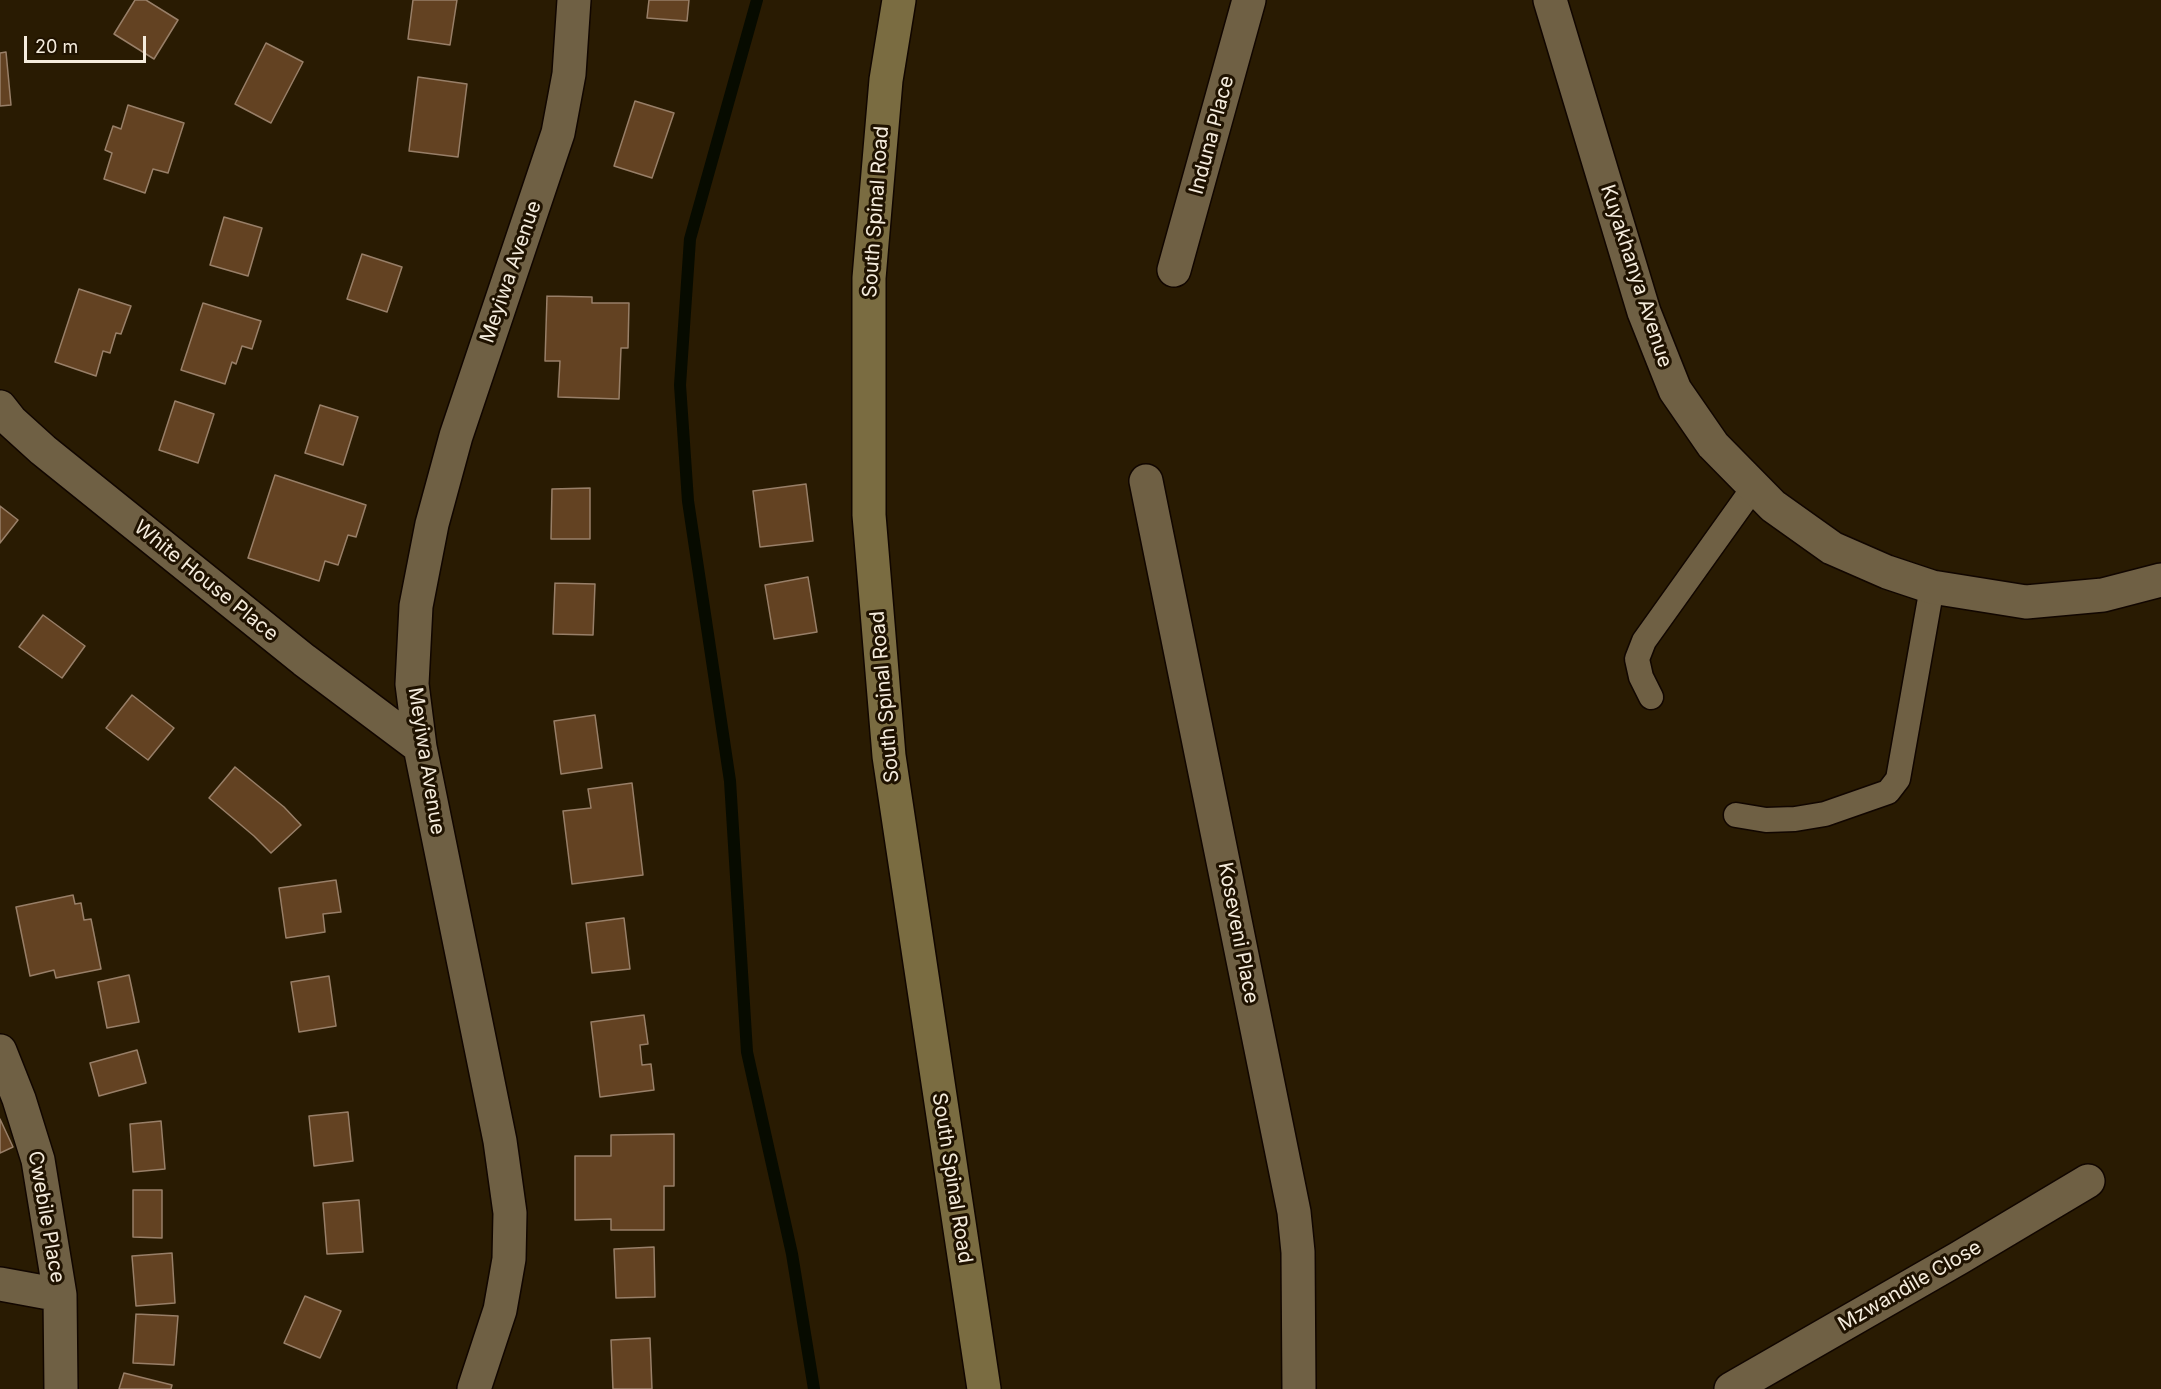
<!DOCTYPE html>
<style>
body{margin:0}
#map{position:relative;width:2161px;height:1389px;overflow:hidden;background:#291b02;font-family:Inter,sans-serif}
canvas{display:block}
.scale{position:absolute;left:24px;top:36px;width:122px;height:27px;box-sizing:border-box;border:3px solid #f5ecdd;border-top:0;padding-left:8px;font-size:18px;line-height:21px;white-space:nowrap;color:#f5ecdd;-webkit-text-stroke:4px #1f1200;paint-order:stroke}
</style>
<div id="map">
<canvas width="2161" height="1389"></canvas>
<div class="scale">20 m</div>
</div>
<script>
const ctx = document.querySelector('canvas').getContext('2d');
ctx.lineJoin = 'round';
function poly(rows) {
  const path = new Path2D();
  for (const r of rows) {
    path.moveTo(r[0], r[1]);
    for (let i = 2; i < r.length; i += 2) path.lineTo(r[i], r[i + 1]);
  }
  return path;
}
function stroke(path, color, width, dash) {
  ctx.strokeStyle = color;
  ctx.lineWidth = width;
  ctx.lineCap = dash ? 'butt' : 'round';
  ctx.setLineDash(dash || []);
  ctx.stroke(path);
}
function fillPath(path, color) {
  ctx.fillStyle = color;
  ctx.fill(path, 'evenodd');
}
function write(font, color, halo, rows, align = 'center') {
  ctx.font = font + ' Inter,sans-serif';
  ctx.lineWidth = 6;
  ctx.setLineDash([]);
  ctx.textBaseline = 'middle';
  ctx.strokeStyle = halo;
  ctx.fillStyle = color;
  for (const [text, x, y, turn = 0] of rows) {
    ctx.save();
    ctx.translate(x, y);
    ctx.rotate((+turn || 0) * Math.PI / 180);
    ctx.textAlign = isNaN(turn) ? turn : align;
    if (halo) ctx.strokeText(text, 0, 0);
    ctx.fillText(text, 0, 0);
    ctx.restore();
  }
}
stroke(poly([
 [757,0,690,239,680,385,688,501,730,781,747,1052,792,1254,814,1389]
]), '#070b00', 12);
const building = poly([
 [135,0,146,0,178,20,154,59,114,34,135,0],
 [413,0,457,0,450,45,408,39,413,0],
 [649,0,689,0,687,21,647,18,649,0],
 [266,43,303,62,271,123,235,104,266,43],
 [6,52,11,105,0,106,0,53,6,52],
 [418,77,467,84,458,157,409,151,418,77],
 [635,101,674,113,652,178,614,166,635,101],
 [128,105,184,123,168,173,153,169,145,193,104,179,112,153,105,150,113,126,121,129,128,105],
 [224,217,262,228,248,276,210,265,224,217],
 [362,254,402,267,387,312,347,299,362,254],
 [79,289,131,306,121,334,116,333,110,353,103,351,96,376,55,362,79,289],
 [547,296,592,297,592,303,629,303,628,348,621,348,619,399,558,397,560,361,545,361,547,296],
 [203,303,261,321,252,349,242,346,236,364,232,362,225,384,181,370,203,303],
 [175,401,214,414,198,463,159,450,175,401],
 [320,405,358,417,343,465,305,453,320,405],
 [275,475,366,505,356,537,348,535,338,565,325,561,319,581,248,558,275,475],
 [806,484,813,541,760,547,753,491,806,484],
 [590,488,590,539,551,539,552,489,590,488],
 [0,506,18,520,0,543,0,506],
 [808,577,817,632,774,639,765,585,808,577],
 [555,583,595,584,593,635,553,634,555,583],
 [43,615,85,646,62,678,19,647,43,615],
 [132,695,174,728,148,760,106,728,132,695],
 [595,715,602,768,561,774,554,721,595,715],
 [235,767,284,807,301,825,271,853,254,836,209,798,235,767],
 [632,783,643,875,572,884,563,811,591,808,588,789,632,783],
 [336,880,341,912,323,914,325,932,286,938,279,888,336,880],
 [73,895,75,904,81,903,84,920,91,919,101,969,56,978,54,970,30,976,16,907,73,895],
 [624,918,630,969,592,973,586,923,624,918],
 [129,975,139,1022,107,1028,98,982,129,975],
 [329,976,336,1026,299,1032,291,982,329,976],
 [644,1015,648,1044,640,1045,642,1065,651,1064,654,1090,600,1097,591,1022,644,1015],
 [137,1050,146,1083,99,1096,90,1063,137,1050],
 [348,1112,353,1161,314,1166,309,1116,348,1112],
 [0,1119,13,1147,0,1153,0,1119],
 [161,1121,165,1169,133,1172,130,1124,161,1121],
 [674,1134,674,1186,664,1186,664,1230,611,1230,611,1219,575,1220,575,1156,611,1156,611,1135,674,1134],
 [133,1190,162,1190,162,1238,133,1237,133,1190],
 [359,1200,363,1252,327,1254,323,1203,359,1200],
 [654,1247,655,1297,616,1298,614,1249,654,1247],
 [172,1253,175,1303,136,1306,132,1256,172,1253],
 [305,1296,341,1311,320,1358,284,1343,305,1296],
 [136,1314,178,1316,174,1365,133,1363,136,1314],
 [650,1338,652,1389,613,1389,611,1340,650,1338],
 [124,1373,172,1385,171,1389,119,1389,124,1373]
]);
fillPath(building, '#634222');
stroke(building, '#987f68', 1.5);
const lane = poly([
 [1651,697,1641,677,1637,659,1644,641,1754,487],
 [1736,815,1766,820,1795,819,1825,814,1888,792,1898,779,1932,587]
]);
const street = poly([
 [1550,0,1644,312,1675,390,1713,445,1773,506,1832,548,1887,572,1932,587,2026,602,2103,595,2161,580],
 [1174,270,1249,0],
 [0,407,11,421,43,450,304,660,420,747],
 [1146,481,1294,1212,1298,1252,1299,1389],
 [0,1051,19,1099,38,1160,60,1295,61,1389],
 [0,1284,60,1295],
 [474,1389,500,1310,509,1259,510,1213,500,1141,420,747,412,684,416,606,432,524,456,436,558,133,569,74,574,0],
 [1731,1389,1959,1258,2088,1181]
]);
const secondary = poly([
 [899,0,886,80,869,278,869,515,889,756,984,1389]
]);
stroke(lane, '#110600', 27);
stroke(street, '#110600', 36);
stroke(secondary, '#110600', 36);
stroke(lane, '#6f6044', 24);
stroke(street, '#6f6044', 33);
stroke(secondary, '#7a6c41', 33);
write('20px', '#f5ecdd', '#1f1200', [
 ["Induna Place",1212,135,-75],
 ["South Spinal Road",876,212,-86],
 ["Meyiwa Avenue",511,272,-71],
 ["Kuyakhanya Avenue",1636,276,72],
 ["White House Place",206,581,39],
 ["South Spinal Road",885,697,-95],
 ["Meyiwa Avenue",426,761,81],
 ["Koseveni Place",1238,933,79],
 ["South Spinal Road",952,1178,81],
 ["Cwebile Place",46,1217,80],
 ["Mzwandile Close",1910,1286,-30]
]);
</script>
